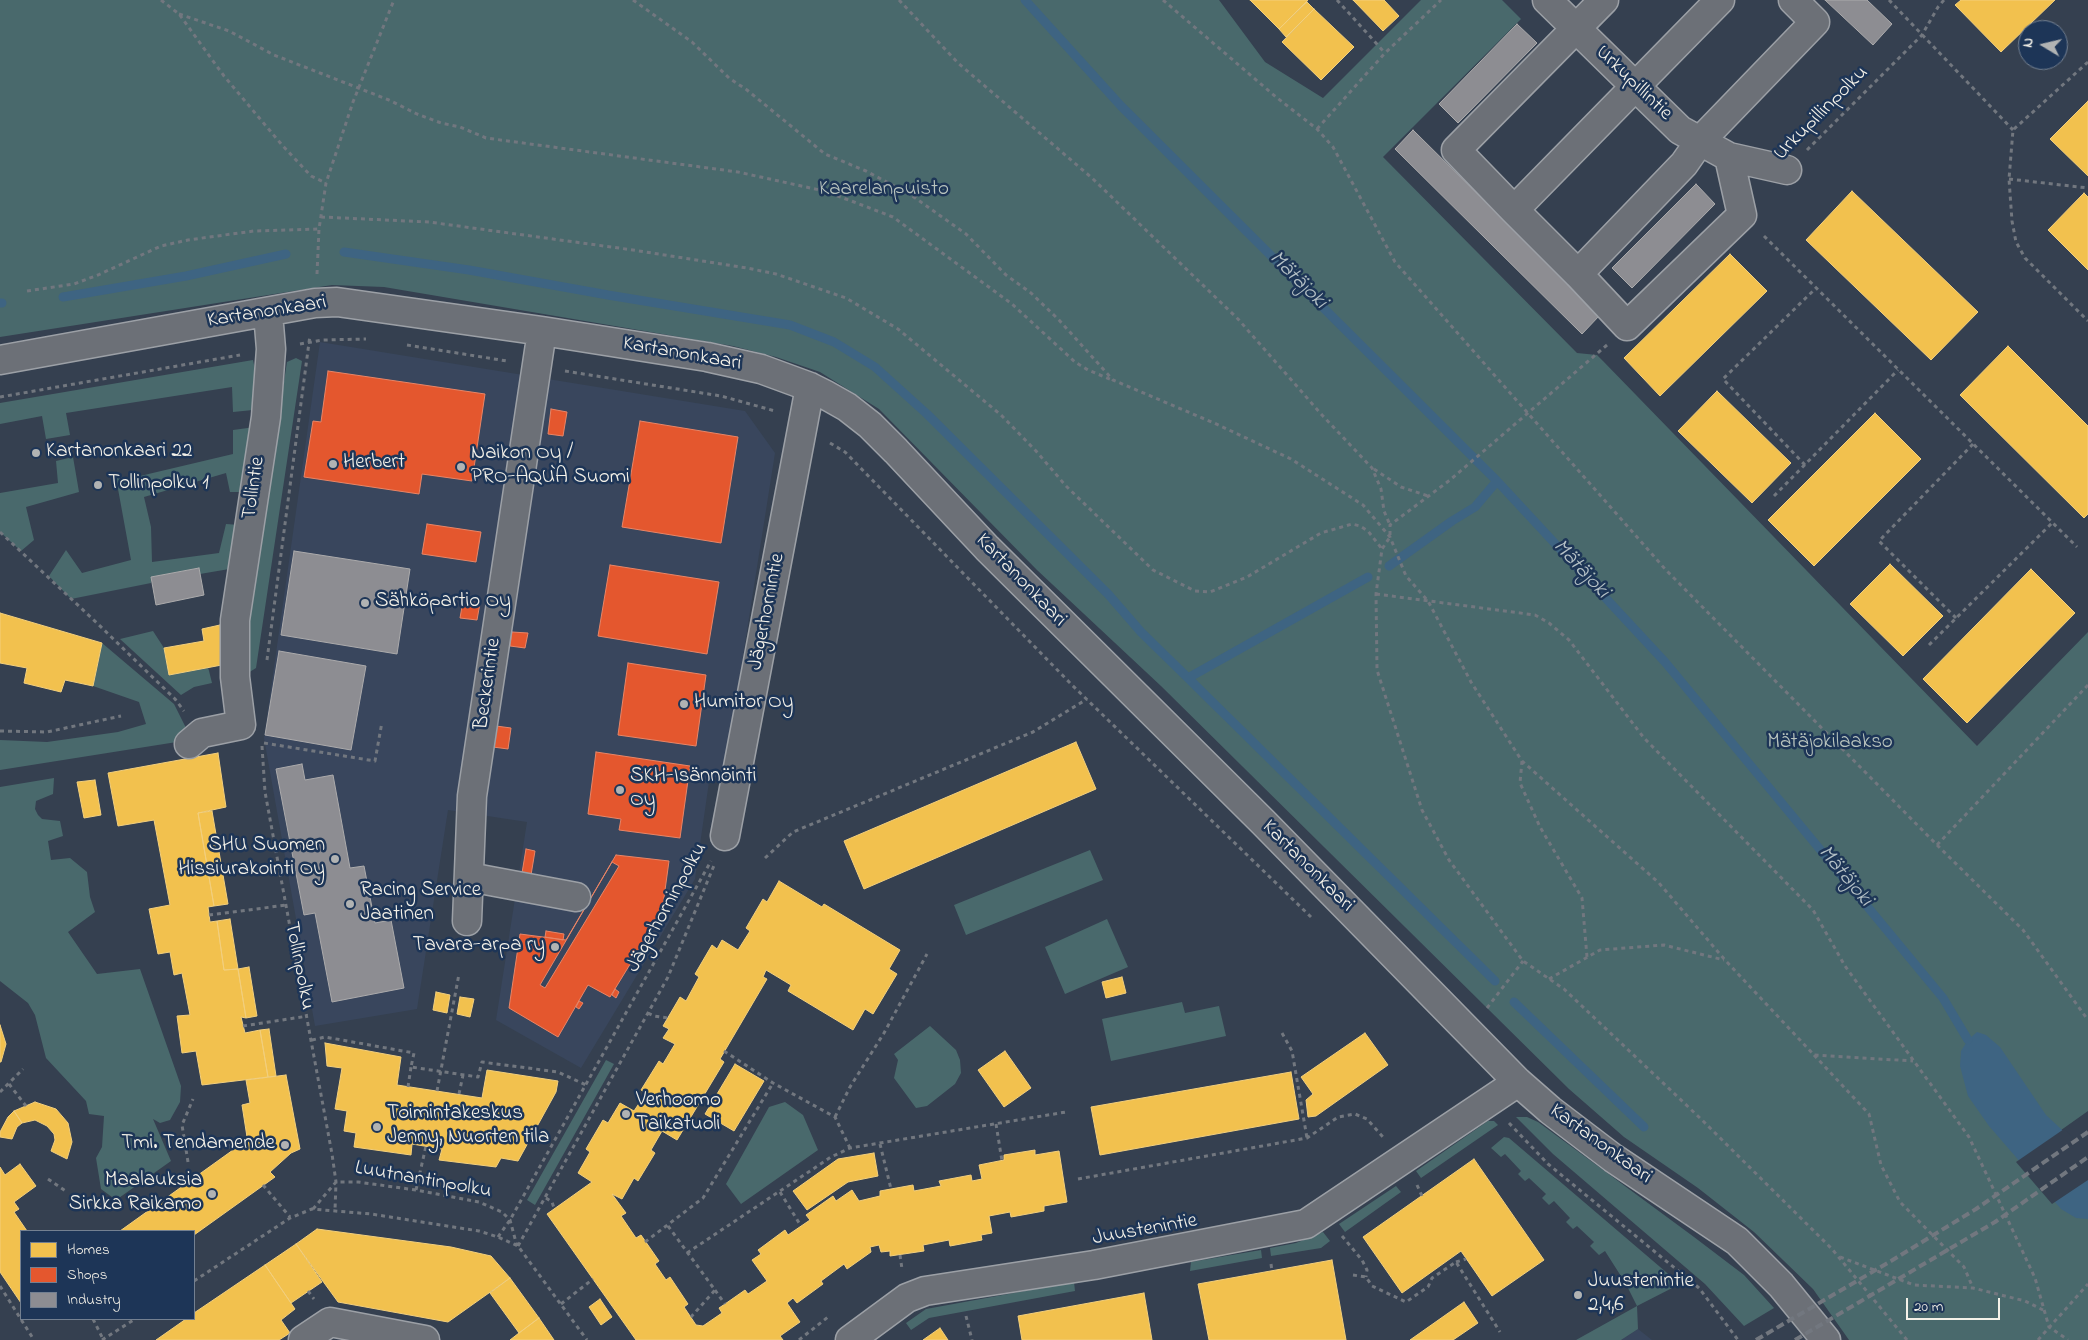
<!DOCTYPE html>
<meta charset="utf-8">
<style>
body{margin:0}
#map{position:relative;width:2088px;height:1340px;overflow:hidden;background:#354050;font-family:"Indie Flower",sans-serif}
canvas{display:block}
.legend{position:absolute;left:20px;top:1230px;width:175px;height:90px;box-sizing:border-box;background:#1d3557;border:1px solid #738091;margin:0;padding:6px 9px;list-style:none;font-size:15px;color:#f4f1e8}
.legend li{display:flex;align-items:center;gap:10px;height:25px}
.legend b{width:25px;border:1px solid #738091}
.north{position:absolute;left:2018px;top:20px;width:50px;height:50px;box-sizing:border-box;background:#1d3557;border:1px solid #738091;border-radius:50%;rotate:279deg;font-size:14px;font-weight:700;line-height:20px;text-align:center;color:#f4f1e8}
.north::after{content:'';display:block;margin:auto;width:18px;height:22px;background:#b1b3b3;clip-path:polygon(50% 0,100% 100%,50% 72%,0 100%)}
.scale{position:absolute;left:1906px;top:1298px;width:94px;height:22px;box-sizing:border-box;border:2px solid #f4f1e8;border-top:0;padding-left:6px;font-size:15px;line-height:18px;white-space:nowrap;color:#f4f1e8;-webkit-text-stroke:4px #1d3557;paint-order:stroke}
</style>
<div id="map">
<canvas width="2088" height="1340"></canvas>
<ul class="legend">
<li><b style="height:14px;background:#f2c14e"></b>Homes</li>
<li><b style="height:14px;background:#e4572e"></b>Shops</li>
<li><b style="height:14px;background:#8d8d92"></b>Industry</li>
</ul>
<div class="north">N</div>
<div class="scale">20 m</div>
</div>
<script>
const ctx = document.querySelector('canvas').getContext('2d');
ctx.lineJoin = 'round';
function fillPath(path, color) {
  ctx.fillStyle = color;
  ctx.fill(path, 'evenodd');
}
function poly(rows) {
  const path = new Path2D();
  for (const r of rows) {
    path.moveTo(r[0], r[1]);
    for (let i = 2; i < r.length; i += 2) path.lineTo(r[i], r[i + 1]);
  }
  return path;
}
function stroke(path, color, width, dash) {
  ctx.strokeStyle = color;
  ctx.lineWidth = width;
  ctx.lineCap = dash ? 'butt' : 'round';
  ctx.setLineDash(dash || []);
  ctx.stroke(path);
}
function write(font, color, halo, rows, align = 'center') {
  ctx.font = font + ' "Indie Flower",sans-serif';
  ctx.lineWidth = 5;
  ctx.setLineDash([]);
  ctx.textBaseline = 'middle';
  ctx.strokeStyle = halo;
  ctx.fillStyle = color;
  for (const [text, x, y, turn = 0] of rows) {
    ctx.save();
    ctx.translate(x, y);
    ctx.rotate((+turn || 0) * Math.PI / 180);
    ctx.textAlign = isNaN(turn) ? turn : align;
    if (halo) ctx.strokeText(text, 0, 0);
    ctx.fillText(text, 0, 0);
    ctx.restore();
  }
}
fillPath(poly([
 [320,342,745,411,775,453,725,770,709,782,695,879,581,1068,496,1020,527,822,448,810,417,1009,315,1026,264,738],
 [1638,1329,1652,1340,1621,1340]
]), '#39465d');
fillPath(poly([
 [0,0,1219,0,1265,62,1323,98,1421,0,1502,0,1521,19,1383,157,1577,353,1597,355,1603,361,1977,746,2088,632,2088,1111,2047,1140,2088,1179,2088,1340,1849,1340,1813,1289,1754,1232,1698,1188,1624,1137,1569,1089,1161,686,1037,570,879,409,820,372,776,357,733,346,384,287,332,285,0,337],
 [296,358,302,361,256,668,248,673,241,661,287,362],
 [253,360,256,374,253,410,233,412,232,387,66,413,70,435,46,439,42,416,0,424,0,403],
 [255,427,243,492,230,492,226,473,144,497,151,527,152,562,219,553,226,524,240,525,235,568,200,574,198,568,151,577,151,583,71,599,49,576,66,550,82,573,131,560,116,478,140,476,233,454,233,430],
 [73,457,79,492,26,507,34,540,21,551,0,532,0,493,58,483,56,461],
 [153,631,164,648,169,675,208,667,212,683,194,687,181,695,120,639],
 [102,643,174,704,188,732,183,741,0,770,0,740,47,742,118,732,146,724,139,702,93,686],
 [54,778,53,794,36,801,35,809,38,815,42,819,60,821,63,836,48,841,51,860,70,858,87,872,90,897,95,912,68,932,97,974,140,969,181,1086,180,1102,170,1120,160,1123,153,1119,171,1161,116,1200,101,1189,96,1158,102,1147,104,1116,89,1114,86,1101,46,1058,35,1015,28,1003,0,981,0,787],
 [1090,850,1103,880,966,935,954,905],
 [1107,919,1128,967,1065,994,1045,947],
 [1182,1002,1185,1013,1219,1006,1226,1036,1111,1061,1102,1019],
 [930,1026,956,1050,960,1060,961,1073,955,1084,927,1106,916,1108,894,1078,898,1060,894,1054],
 [606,1060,614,1064,535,1205,527,1200],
 [785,1102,803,1115,818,1150,741,1204,726,1184,769,1107],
 [1516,1117,1527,1117,1538,1122,1694,1237,1744,1275,1774,1308,1744,1326,1705,1284,1553,1154],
 [1488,1121,1494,1121,1498,1125,1421,1178,1416,1171],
 [1504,1137,1509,1138,1680,1284,1637,1306,1638,1329,1621,1340,1576,1340,1637,1306,1626,1284,1605,1251,1599,1255,1590,1246,1594,1242,1577,1226,1573,1229,1566,1222,1570,1218,1554,1201,1549,1205,1542,1198,1546,1194,1529,1178,1525,1181,1518,1174,1521,1171,1505,1154,1501,1157,1491,1148],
 [1396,1186,1401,1192,1345,1232,1339,1224],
 [1323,1232,1330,1241,1321,1248,1271,1256,1270,1248,1296,1243],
 [1261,1250,1262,1258,1190,1271,1191,1262],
 [1074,1282,1075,1291,929,1318,911,1330,906,1323,926,1309]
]), '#49696c');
fillPath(poly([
 [1977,1032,1986,1035,2000,1047,2046,1115,2088,1154,2088,1219,2076,1218,2061,1209,1989,1126,1968,1096,1960,1066,1961,1051,1968,1040]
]), '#3e6482');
fillPath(poly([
 [2064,1129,2088,1151,2088,1180,2052,1204,2016,1162]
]), '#354050');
const homes = poly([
 [1250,0,1308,0,1279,29,1250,0],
 [1353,0,1384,0,1399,16,1383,31,1353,0],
 [1961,0,2055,0,2001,52,1955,5,1961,0],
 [1307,2,1314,9,1286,37,1279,29,1307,2],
 [1314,9,1354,47,1321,80,1282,42,1314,9],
 [2088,101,2088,176,2050,139,2088,101],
 [1852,191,1978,312,1931,360,1806,240,1852,191],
 [2084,193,2088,197,2088,270,2048,230,2084,193],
 [1730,254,1767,291,1660,396,1624,358,1730,254],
 [2008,346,2088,426,2088,514,2084,518,1960,395,2008,346],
 [1717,391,1791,463,1752,503,1678,431,1717,391],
 [1875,413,1921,459,1814,566,1768,520,1875,413],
 [1890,564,1943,616,1903,656,1850,604,1890,564],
 [2031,569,2075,613,1967,723,1923,679,2031,569],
 [0,613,102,643,93,686,65,680,61,692,24,683,27,668,0,663,0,613],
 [220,625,227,664,169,675,164,648,204,641,202,629,220,625],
 [1076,742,1096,789,864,889,844,841,1076,742],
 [218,753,226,807,198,813,214,906,208,907,210,922,217,921,224,970,238,969,246,1018,241,1017,245,1033,260,1030,268,1077,202,1085,196,1051,182,1053,177,1016,190,1015,182,973,174,975,170,952,158,954,149,909,170,905,154,820,118,826,108,773,218,753],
 [95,780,101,815,84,818,77,782,95,780],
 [212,811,228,904,214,906,198,813,212,811],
 [779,881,822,907,824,904,900,950,889,969,897,974,873,1014,865,1009,853,1030,788,991,791,985,766,970,763,977,767,979,720,1059,724,1062,677,1140,662,1131,651,1150,655,1153,638,1181,634,1178,622,1199,612,1194,626,1213,621,1216,636,1238,641,1235,659,1261,655,1264,666,1280,670,1277,688,1304,684,1307,696,1325,703,1326,722,1313,719,1308,725,1304,745,1290,748,1294,767,1281,752,1260,761,1254,758,1250,785,1230,788,1235,810,1220,806,1215,833,1196,836,1201,852,1190,859,1201,880,1196,880,1191,913,1185,914,1191,941,1186,939,1181,971,1175,972,1181,982,1179,979,1165,1004,1160,1004,1155,1035,1150,1035,1155,1059,1151,1067,1202,1044,1206,1044,1211,1011,1217,1010,1212,989,1216,992,1233,981,1235,982,1240,950,1246,949,1240,923,1245,924,1251,890,1256,890,1251,881,1252,879,1245,870,1247,871,1252,847,1269,844,1264,821,1281,823,1284,797,1303,793,1298,787,1303,800,1322,780,1336,783,1340,636,1340,547,1214,592,1182,578,1173,590,1152,586,1149,603,1120,608,1123,620,1103,634,1111,646,1093,641,1090,659,1061,663,1064,675,1044,663,1038,669,1029,663,1026,680,997,686,1001,699,977,695,974,712,945,717,949,722,940,738,950,750,931,746,928,763,899,767,902,779,881],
 [230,919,238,969,224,970,217,921,230,919],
 [249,967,257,1016,246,1018,238,969,249,967],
 [1122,977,1126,993,1106,998,1102,982,1122,977],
 [436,992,450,995,447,1013,433,1010,436,992],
 [460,997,474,999,470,1017,457,1014,460,997],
 [0,1025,6,1044,1,1062,0,1062,0,1025],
 [269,1029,276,1076,268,1077,260,1030,269,1029],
 [1365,1033,1388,1065,1316,1116,1308,1117,1306,1100,1313,1094,1301,1077,1365,1033],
 [325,1043,401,1057,397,1085,482,1098,487,1070,558,1081,556,1092,518,1161,501,1158,496,1167,439,1160,442,1149,412,1144,411,1155,354,1147,356,1133,344,1131,347,1111,335,1109,342,1068,327,1066,325,1043],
 [1005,1051,1031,1088,1004,1107,978,1070,1005,1051],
 [735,1064,764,1081,734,1131,705,1114,735,1064],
 [1291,1072,1299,1119,1100,1155,1091,1107,1291,1072],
 [286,1075,300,1149,291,1153,270,1172,275,1177,194,1235,194,1231,120,1231,233,1150,247,1137,242,1105,250,1103,246,1080,286,1075],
 [35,1102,56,1109,68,1123,72,1142,67,1159,51,1151,55,1140,54,1134,47,1126,35,1120,22,1123,14,1111,35,1102],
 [14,1111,22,1123,17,1127,12,1139,0,1137,0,1132,8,1117,14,1111],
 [874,1153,878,1176,848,1182,807,1210,793,1191,838,1159,874,1153],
 [1474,1159,1544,1260,1492,1296,1461,1251,1402,1293,1363,1237,1474,1159],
 [20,1164,36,1186,14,1202,19,1209,14,1212,27,1231,21,1231,21,1303,0,1272,0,1167,5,1175,20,1164],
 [317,1229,451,1247,491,1256,510,1278,448,1322,338,1302,296,1244,317,1229],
 [296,1244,322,1282,291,1303,265,1265,296,1244],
 [1332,1260,1346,1340,1209,1340,1198,1284,1332,1260],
 [265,1265,295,1309,281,1320,290,1333,279,1340,156,1340,186,1319,194,1319,194,1313,265,1265],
 [510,1278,539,1318,519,1333,490,1293,510,1278],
 [1144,1293,1152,1340,1022,1340,1018,1316,1144,1293],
 [600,1299,612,1317,601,1325,589,1307,600,1299],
 [1464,1302,1478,1323,1453,1340,1410,1340,1464,1302],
 [539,1318,554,1340,510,1340,519,1333,539,1318],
 [940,1328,948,1340,923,1340,940,1328]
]);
fillPath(homes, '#f2c14e');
stroke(homes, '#f3cf7c', 1);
const shops = poly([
 [328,371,485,394,472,481,422,474,419,494,304,477,313,421,321,422,328,371],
 [551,409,567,412,563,436,548,434,551,409],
 [640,421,738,437,721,543,622,527,640,421],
 [427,524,481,532,476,562,422,554,427,524],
 [610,565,719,582,707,654,598,636,610,565],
 [463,601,480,603,477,620,460,618,463,601],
 [512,632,528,633,525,648,510,646,512,632],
 [628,663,706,675,696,746,618,735,628,663],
 [496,726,511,728,508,749,493,747,496,726],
 [596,752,690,766,680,838,619,830,621,819,588,814,596,752],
 [526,849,535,851,531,875,522,873,526,849],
 [616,855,669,861,662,912,610,997,588,985,558,1037,509,1008,520,934,566,940,616,855],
 [612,862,619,866,545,988,540,985,612,862],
 [546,931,564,934,563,940,545,937,546,931],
 [641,948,645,950,642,956,637,953,641,948],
 [615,989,619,992,616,998,612,995,615,989],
 [579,1001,583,1003,579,1009,576,1007,579,1001]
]);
fillPath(shops, '#e4572e');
stroke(shops, '#e98566', 1);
const industry = poly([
 [1825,0,1867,0,1892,24,1873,45,1825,0],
 [1517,24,1537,43,1458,123,1439,104,1517,24],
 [1413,130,1600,315,1582,334,1395,149,1413,130],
 [1696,184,1715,204,1632,288,1612,268,1696,184],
 [294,551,410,569,397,654,281,635,294,551],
 [199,568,204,595,156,605,151,577,199,568],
 [279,651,366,666,351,750,265,735,279,651],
 [302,764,305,780,333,775,350,868,364,866,375,923,391,920,404,988,332,1002,315,913,304,915,276,769,302,764]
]);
fillPath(industry, '#8d8d92');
stroke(industry, '#acabac', 1);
stroke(poly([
 [1025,0,1121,106,1497,481,1665,662,1943,998,1968,1040],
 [344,252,469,270,608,295,790,325,834,342,875,367,927,414,1108,594,1141,632,1188,678,1368,577],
 [63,297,186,276,286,254],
 [0,303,2,303],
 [1389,566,1452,521,1475,507,1497,481],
 [1188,678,1495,981],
 [1514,1002,1644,1127]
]), '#3e6482', 9);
const minor = poly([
 [1547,0,1680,130,1729,157,1787,170],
 [1729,157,1742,215,1627,326,1578,274,1684,164,1700,141,1815,22,1793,0],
 [1514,210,1720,0],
 [1578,274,1514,210,1456,150,1604,0],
 [0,360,315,303,337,302,542,331,707,357,761,369,810,387,824,394,847,407,870,425,896,451,987,548,1264,823,1518,1082,1550,1110,1613,1158,1737,1241,1781,1285,1826,1340],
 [189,744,202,733,241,725,235,677,235,620,266,417,271,349,268,313],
 [725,836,810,387],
 [469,877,576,897],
 [467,921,472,796,542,331],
 [303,1340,330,1322,425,1340],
 [850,1340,907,1298,925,1291,1094,1265,1306,1224,1518,1082]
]);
stroke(minor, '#9ca0a6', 31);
stroke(poly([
 [161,0,179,14,224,76,282,145,311,176,326,183],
 [633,0,692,42,729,78,747,90,825,154,866,171,911,195,966,234,1006,275,1031,293,1059,320,1113,380,1214,423,1291,459,1363,505,1390,537,1406,576,1428,601,1471,682,1522,761,1659,883,1725,960,1814,1055,1913,1061],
 [899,0,958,63,1092,178,1238,319,1322,415,1372,468,1381,489,1384,511,1390,525],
 [1163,0,1276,97,1317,129,1333,147,1395,262,1665,569,1937,845,2023,930,2088,1020],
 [1337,0,1385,53],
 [1889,0,2013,130],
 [179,14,229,31,274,55,389,100,417,114,441,123,460,127,486,138,738,172,824,191,854,202,893,217,1012,304,1075,362,1088,370,1112,380],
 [2088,62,2013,130,2009,179,2012,221,2016,242,2025,258,2088,321],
 [1317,129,1385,53,1441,0],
 [1807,150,1922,35,1938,7,1944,0],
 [2009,179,2088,188],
 [321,217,429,222,633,250,747,268,776,274,846,298,898,329,1001,415,1036,451,1066,486,1153,570,1195,591,1210,592,1247,577,1321,533,1352,524,1360,526,1368,531,1382,549],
 [1764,236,2077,547],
 [317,274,319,229,326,183,353,102,394,0],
 [27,291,74,284,98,275,161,246,188,240,254,231,319,229],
 [300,344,323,340,366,339],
 [407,345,507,361],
 [1607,345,1450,480,1390,525,1390,537,1382,549,1376,594,1377,670,1422,810,1449,860,1523,961,1564,989,1701,1119,1832,1249,1907,1340],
 [565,371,721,396,775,411],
 [0,397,240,355],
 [830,443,845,452,1072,685,1311,917],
 [1805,465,1723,379,1816,288],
 [1374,469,1401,487,1428,496],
 [1774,496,1898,370],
 [0,532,99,625,175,699,184,711],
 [1376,594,1535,615,1549,623,1569,640,1644,738,1813,910,1845,966,1969,1137,2035,1278,2049,1327,2068,1340],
 [1956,618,1879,541,1973,444],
 [1929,645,2052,523],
 [267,660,310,335],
 [0,731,47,732,121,716],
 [264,743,375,761,382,722],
 [262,746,265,792,332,1154,336,1182,335,1210],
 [1522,761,1520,783,1540,827,1582,898,1587,957],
 [1937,845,2088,685],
 [765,858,793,832,1033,732,1087,699],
 [209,915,287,905],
 [1549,979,1600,950,1664,945,1724,960],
 [1487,1008,1523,961],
 [648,1013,654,1016,668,1018],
 [243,1026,308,1016],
 [1282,1033,1292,1051,1307,1138],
 [312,1040,325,1037,414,1053,411,1067,478,1077,482,1062,558,1072,586,1085],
 [724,1051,773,1083,835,1117,850,1148],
 [1814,1055,1869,1114,1881,1165,1900,1202,1964,1267,1973,1288],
 [9,1084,26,1106],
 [408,1087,411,1067],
 [437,1091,459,974],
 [0,1092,23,1069],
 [459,1094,463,1075],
 [835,1117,850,1087,884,1033,927,954],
 [1509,1123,1548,1164,1699,1288,1738,1340],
 [996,1124,1002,1161],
 [223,1139,233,1150],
 [880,1144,891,1189],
 [188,1162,182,1125,193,1099],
 [48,1179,67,1192],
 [1078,1179,1307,1138,1338,1117,1355,1114,1367,1119,1383,1137],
 [263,1185,290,1217],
 [1417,1185,1422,1196],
 [416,1190,426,1146],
 [780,1192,801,1226],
 [546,1198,552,1202,554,1208],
 [313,1209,336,1182,358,1182,416,1190,479,1202,502,1212,510,1220,517,1246],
 [668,1226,715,1290,691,1317],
 [1342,1236,1362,1260,1367,1270,1366,1277],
 [498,1237,510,1220,711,861],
 [645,1242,703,1198,773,1083],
 [518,1246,668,977,715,863],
 [687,1253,831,1157,850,1148,1066,1112],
 [900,1255,902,1269],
 [1840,1257,1914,1285,1973,1288,2025,1301,2043,1310],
 [1456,1262,1466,1259],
 [1271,1264,1272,1271],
 [1353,1275,1366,1277,1372,1286,1406,1302,1428,1287,1432,1278,1456,1262,1500,1332],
 [194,1281,290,1218,312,1209,371,1214,479,1231,498,1237,518,1246,587,1340],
 [0,1286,34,1340],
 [715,1290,725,1304],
 [308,1291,314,1299],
 [561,1304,593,1279],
 [966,1316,972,1340],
 [93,1319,103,1339],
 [102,1340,135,1319],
 [799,1340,828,1317],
 [2038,1340,2088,1284]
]), '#72777f', 3, [4, 4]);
stroke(minor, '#6c7077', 28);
stroke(poly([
 [1756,1340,1891,1261,1976,1209,2088,1132],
 [1795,1340,1995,1222,2088,1157]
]), '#72777f', 4, [8, 4]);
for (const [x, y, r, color] of [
 [36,453,5,"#b1b3b3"],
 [333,464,5,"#b1b3b3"],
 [461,467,5,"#b1b3b3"],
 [98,485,5,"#b1b3b3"],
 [365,603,5,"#b1b3b3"],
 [684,704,5,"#b1b3b3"],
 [620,790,5,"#b1b3b3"],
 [335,859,5,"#b1b3b3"],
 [350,904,5,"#b1b3b3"],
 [555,947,5,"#b1b3b3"],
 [626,1114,5,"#b1b3b3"],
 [377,1127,5,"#b1b3b3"],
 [285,1145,5,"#b1b3b3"],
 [212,1194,5,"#b1b3b3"],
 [1578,1295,5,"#b1b3b3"]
]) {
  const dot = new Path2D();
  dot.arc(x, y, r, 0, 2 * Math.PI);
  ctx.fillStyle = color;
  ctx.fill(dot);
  stroke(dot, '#1d3557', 2);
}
write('21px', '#f4f1e8', '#1d3557', [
 ["Urkupillintie",1633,84,44],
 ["Urkupillinpolku",1822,114,-45],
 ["Kartanonkaari",267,313,-9],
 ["Kartanonkaari",682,355,10],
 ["Tollintie",255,488,-82],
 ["Kartanonkaari",1020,581,46],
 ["Jägerhornintie",768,612,-79],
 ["Beckerintie",489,684,-82],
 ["Kartanonkaari",1307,867,45],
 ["Jägerhorninpolku",668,908,-61],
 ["Tollinpolku",298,966,79],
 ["Kartanonkaari",1600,1145,36],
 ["Luutnantinpolku",423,1181,10],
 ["Juustenintie",1145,1231,-10]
]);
write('21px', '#b9c4be', '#1d3557', [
 ["Kaarelanpuisto",884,191],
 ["Mätäjokilaakso",1830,744]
]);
write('21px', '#f4f1e8', '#1d3557', [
 ["Kartanonkaari 22",46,453],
 ["Naikon Oy /",471,455],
 ["PRO-AQUA Suomi",471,479],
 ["Herbert",343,464],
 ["Tollinpolku 1",108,485],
 ["Sähköpartio Oy",375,603],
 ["Humitor Oy",694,704],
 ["SKH-Isännöinti",630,778],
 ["Oy",630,802],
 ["SHU Suomen",325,847,"right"],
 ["Hissiurakointi Oy",325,871,"right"],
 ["Racing Service",360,892],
 ["Jaatinen",360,916],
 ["Tavara-arpa ry",545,947,"right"],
 ["Verhoomo",636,1102],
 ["Taikatuoli",636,1126],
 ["Toimintakeskus",387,1115],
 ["Jenny, Nuorten tila",387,1139],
 ["Tmi. Tendamende",275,1145,"right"],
 ["Maalauksia",202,1182,"right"],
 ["Sirkka Raikamo",202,1206,"right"],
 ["Juustenintie",1588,1283],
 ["2,4,6",1588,1307]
], 'left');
write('italic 22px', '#b5c1c6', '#1d3557', [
 ["Mätäjoki",1297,281,45],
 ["Mätäjoki",1580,570,47],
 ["Mätäjoki",1844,877,50]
]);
</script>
